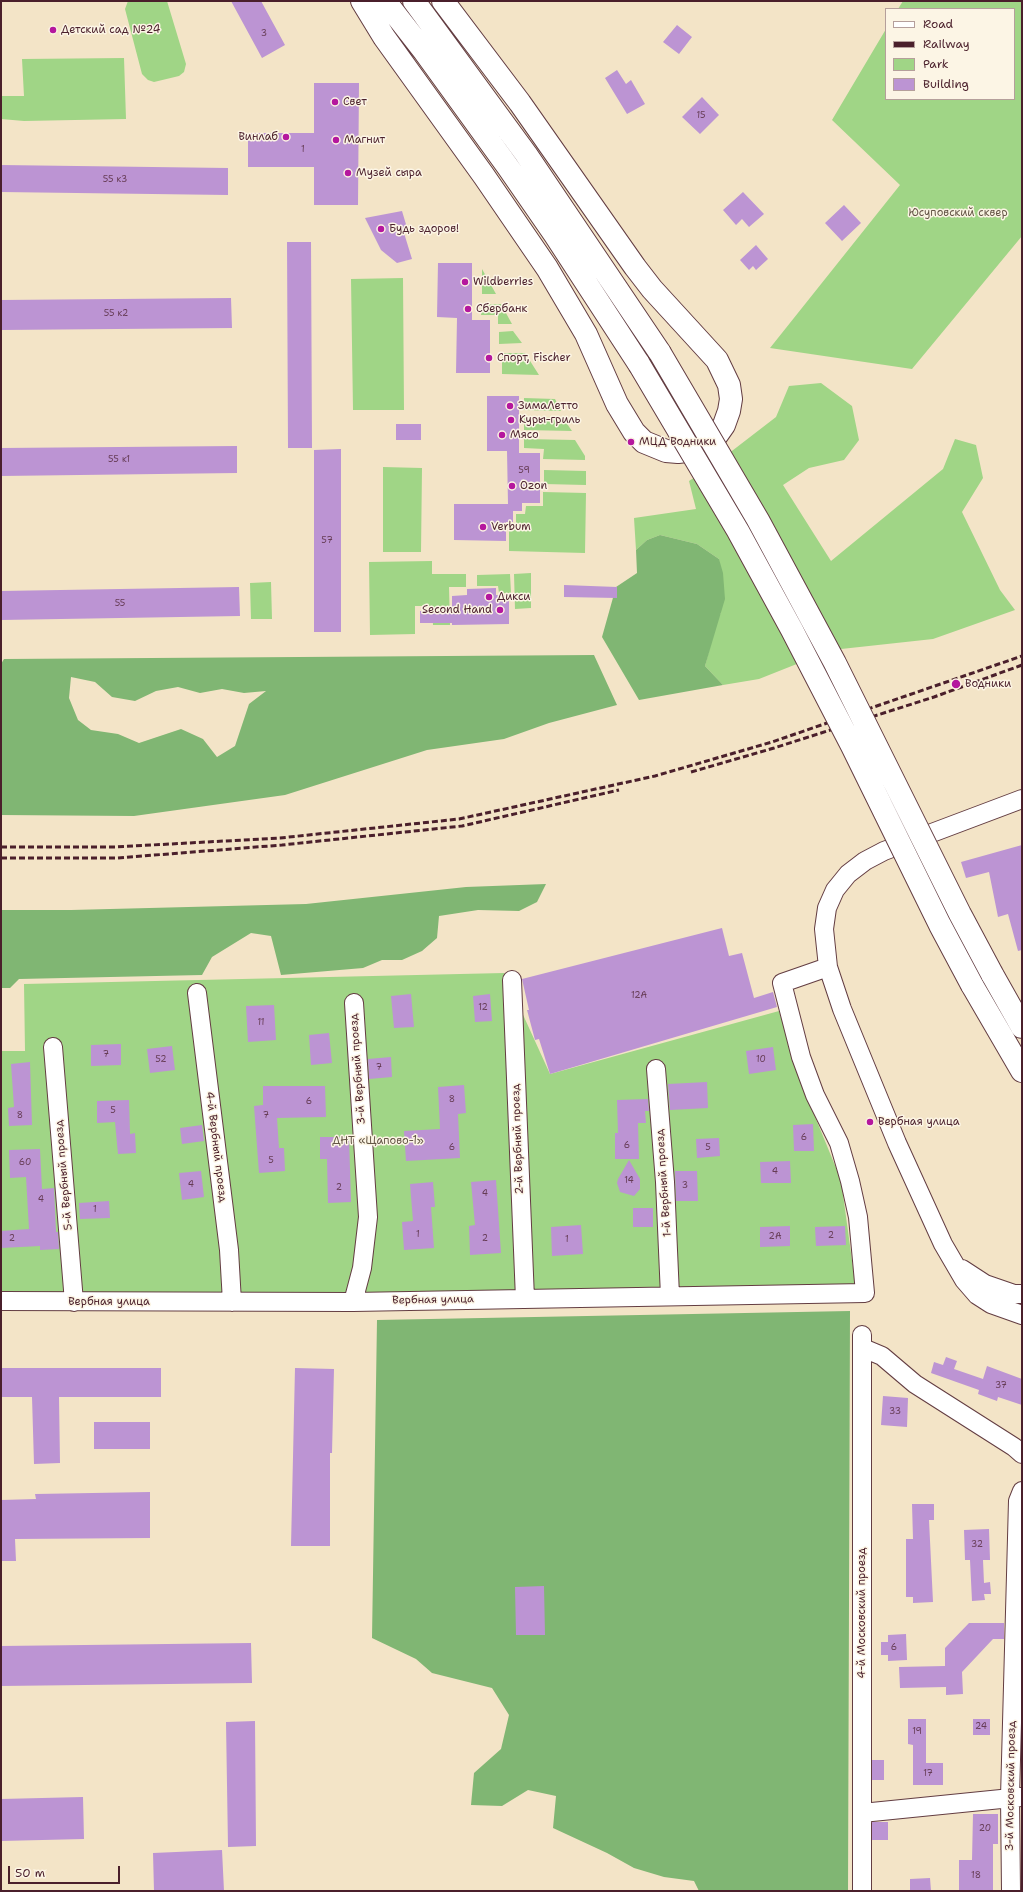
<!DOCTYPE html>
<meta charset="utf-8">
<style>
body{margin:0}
#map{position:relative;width:1023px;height:1892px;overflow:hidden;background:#f3e4c7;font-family:"Shantell Sans",sans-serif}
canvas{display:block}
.frame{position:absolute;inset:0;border:2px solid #4a1f2b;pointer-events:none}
.legend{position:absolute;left:885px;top:8px;width:130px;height:92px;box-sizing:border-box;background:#fcf5e5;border:1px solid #b59f9b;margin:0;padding:5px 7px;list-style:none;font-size:12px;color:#4a1f2b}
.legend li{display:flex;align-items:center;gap:8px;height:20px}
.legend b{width:20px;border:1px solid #b59f9b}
.scale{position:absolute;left:8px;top:1866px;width:112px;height:18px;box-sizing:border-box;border:2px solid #4a1f2b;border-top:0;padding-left:5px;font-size:12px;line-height:14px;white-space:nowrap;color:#4a1f2b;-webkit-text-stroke:3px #fcf5e5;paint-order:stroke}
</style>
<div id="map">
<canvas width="1023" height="1892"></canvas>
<div class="frame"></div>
<ul class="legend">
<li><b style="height:5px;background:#fff"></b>Road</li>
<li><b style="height:5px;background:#4a1f2b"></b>Railway</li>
<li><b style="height:11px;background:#a0d586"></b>Park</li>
<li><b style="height:11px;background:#bc94d3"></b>Building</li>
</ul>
<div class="scale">50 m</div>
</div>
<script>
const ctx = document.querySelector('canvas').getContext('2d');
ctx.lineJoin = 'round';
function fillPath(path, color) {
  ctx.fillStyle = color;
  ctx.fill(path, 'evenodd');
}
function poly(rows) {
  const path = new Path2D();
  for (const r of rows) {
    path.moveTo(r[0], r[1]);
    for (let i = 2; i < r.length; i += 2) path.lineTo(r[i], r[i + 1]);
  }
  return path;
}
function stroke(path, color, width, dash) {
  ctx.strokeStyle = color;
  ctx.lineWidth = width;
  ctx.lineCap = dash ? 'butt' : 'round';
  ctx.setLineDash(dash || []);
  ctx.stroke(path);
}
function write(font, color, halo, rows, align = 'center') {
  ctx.font = font + ' "Shantell Sans",sans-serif';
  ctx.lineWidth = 3;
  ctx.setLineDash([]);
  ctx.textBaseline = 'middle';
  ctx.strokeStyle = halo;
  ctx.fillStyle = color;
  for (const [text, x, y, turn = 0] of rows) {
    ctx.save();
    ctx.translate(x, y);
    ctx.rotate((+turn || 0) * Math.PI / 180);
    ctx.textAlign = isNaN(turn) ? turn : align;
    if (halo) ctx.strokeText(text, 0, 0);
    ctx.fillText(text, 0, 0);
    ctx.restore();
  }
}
fillPath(poly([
 [128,1,167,1,186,64,184,72,179,76,154,82,148,80,142,74,125,9],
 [903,1,1022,1,1022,236,912,369,770,348,900,185,832,120,886,29,886,99,1014,99,1014,9,898,9],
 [124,58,126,119,24,121,1,119,1,96,24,96,22,59],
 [482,269,496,294,482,294],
 [403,278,404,410,353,410,351,279],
 [501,304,512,324,498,324,498,315,481,315,482,305],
 [513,331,522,343,499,344,499,332],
 [502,353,525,353,539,375,502,374],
 [821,383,852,406,859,440,844,460,809,468,783,485,831,561,943,469,955,439,976,445,983,478,962,512,1000,590,1015,610,933,639,832,650,759,679,723,685,705,666,716,624,721,612,719,559,697,544,660,535,647,540,636,550,634,518,696,509,689,481,715,464,776,417,789,386],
 [524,398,555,399,561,411,524,410],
 [524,417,563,418,572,431,524,430],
 [524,439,575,440,585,456,585,460,543,459,544,449,524,448],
 [383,467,422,468,421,552,383,552],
 [544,470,586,471,586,485,544,484],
 [543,492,586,493,585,553,509,551,509,525,516,525,516,514,525,514,526,506,543,506],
 [432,561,432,574,466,574,466,587,449,587,450,625,433,625,432,606,415,606,415,634,370,635,369,562],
 [531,573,531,608,515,609,514,574],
 [510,574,511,593,499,593,498,586,477,586,477,575],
 [271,582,272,619,251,619,250,583],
 [504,973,550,1074,779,1011,802,1085,841,1180,857,1297,268,1308,1,1311,1,1051,25,1051,24,984]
]), '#a0d586');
fillPath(poly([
 [660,535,697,544,719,559,723,573,725,599,705,666,723,685,639,700,602,637,616,587,637,573,636,550,647,540],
 [594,655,617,705,549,723,504,739,427,750,285,795,134,816,1,815,1,664,4,659],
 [71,677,95,682,112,697,135,701,156,691,178,687,200,693,222,689,244,693,266,691,249,704,235,746,217,757,203,739,181,729,139,743,118,734,91,730,78,720,69,698],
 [546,884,537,902,519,911,478,910,439,916,437,938,422,951,402,960,382,960,363,968,281,975,271,936,251,933,212,957,202,975,19,979,10,988,1,988,1,910,71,910,306,904,466,887],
 [850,1311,848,1891,699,1891,694,1881,664,1877,634,1868,607,1853,553,1828,556,1796,528,1790,502,1806,471,1805,474,1773,501,1749,509,1715,492,1688,432,1673,416,1659,372,1638,377,1320]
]), '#80b673');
fillPath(poly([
 [231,1,261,1,285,45,262,58],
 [677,25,692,37,679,54,663,42],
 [617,70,626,84,631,80,645,104,627,114,605,78],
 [314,83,359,83,358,205,314,205,314,167,248,167,248,133,314,133],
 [702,97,719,115,700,134,682,117],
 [1,165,228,168,228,195,1,192],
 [743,192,764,214,749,227,742,219,736,225,723,210],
 [844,205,861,223,842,241,825,223],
 [402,211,408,231,404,233,412,259,397,263,381,250,365,218],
 [287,242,311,242,312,448,288,448],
 [756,245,768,259,756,270,753,266,749,270,740,260],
 [438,263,472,263,472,320,490,320,490,373,456,373,457,318,437,317],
 [231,298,232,328,1,330,1,300],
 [487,396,519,396,519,453,540,453,540,503,522,503,522,511,513,511,513,522,506,522,506,541,454,540,454,504,508,504,507,451,487,451],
 [396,424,421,424,421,440,396,440],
 [237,446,237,473,1,476,1,448],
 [341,449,341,632,314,632,314,450],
 [564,585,617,587,617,598,564,597],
 [239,587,240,616,1,620,1,591],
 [496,588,496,595,509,595,509,624,452,625,452,623,420,623,420,611,452,611,452,596,467,595,467,589],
 [1022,845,1022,950,1018,951,1008,914,998,917,989,872,966,878,961,862],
 [722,928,729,956,742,953,754,998,773,992,777,1007,550,1074,539,1039,535,1040,527,1010,529,1010,522,979],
 [411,994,414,1027,394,1028,391,996],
 [490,994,492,1021,475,1022,473,996],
 [274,1005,276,1040,248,1042,246,1006],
 [329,1033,332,1063,311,1065,309,1035],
 [121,1044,121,1065,91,1066,91,1045],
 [172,1046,175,1070,150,1073,147,1049],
 [773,1047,776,1070,749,1074,746,1051],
 [391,1057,392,1077,369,1079,368,1059],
 [30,1062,32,1125,9,1126,8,1108,14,1107,11,1064],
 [707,1082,708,1108,670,1110,668,1084],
 [464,1085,466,1113,458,1114,460,1158,406,1161,404,1131,440,1129,438,1087],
 [263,1086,325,1086,326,1117,277,1118,279,1148,284,1148,285,1171,259,1173,254,1106,263,1105],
 [648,1099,649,1111,645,1111,646,1123,638,1123,639,1159,615,1159,615,1133,618,1133,617,1100],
 [129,1100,130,1134,135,1133,136,1153,118,1154,115,1122,97,1123,97,1101],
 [813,1124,814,1151,794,1151,793,1125],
 [202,1125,204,1141,182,1144,180,1128],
 [320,1137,349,1137,351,1202,328,1203,327,1159,320,1159],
 [719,1138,720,1156,697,1158,696,1139],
 [40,1149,42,1189,54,1188,56,1232,58,1232,59,1249,40,1250,40,1246,1,1248,1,1231,29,1229,26,1177,10,1178,9,1150],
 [629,1160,640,1179,640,1189,634,1196,620,1192,617,1183,618,1179],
 [790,1161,791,1183,761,1183,760,1162],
 [201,1171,204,1197,182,1200,179,1173],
 [675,1171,697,1171,698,1201,676,1201],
 [496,1180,501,1253,470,1255,469,1226,475,1225,471,1182],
 [433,1182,435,1207,431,1207,434,1248,404,1250,402,1222,413,1221,410,1184],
 [109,1201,110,1218,80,1219,79,1203],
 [633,1208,653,1208,653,1227,633,1227],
 [581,1225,583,1254,552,1256,551,1227],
 [790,1226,790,1246,760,1247,760,1227],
 [845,1226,846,1245,816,1246,815,1227],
 [946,1357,957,1361,954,1369,983,1379,987,1366,1022,1379,1022,1405,998,1397,997,1401,978,1394,979,1390,931,1373,934,1362,943,1365],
 [1,1368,161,1368,161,1397,59,1397,60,1463,34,1464,32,1397,1,1397],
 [295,1368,334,1369,332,1453,330,1453,330,1546,291,1546],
 [883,1396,908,1398,907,1427,881,1425],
 [94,1422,150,1422,150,1449,94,1449],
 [150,1492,150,1538,15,1539,16,1561,1,1561,1,1500,36,1499,35,1494],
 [912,1504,934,1504,934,1520,929,1520,933,1602,913,1603,913,1597,906,1597,906,1539,913,1539],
 [989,1529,990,1560,983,1560,984,1583,990,1582,991,1594,984,1594,985,1600,972,1601,970,1560,965,1560,964,1530],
 [544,1586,545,1635,516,1635,515,1587],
 [969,1623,1004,1623,1004,1639,993,1639,962,1672,963,1694,946,1695,946,1687,900,1688,899,1667,945,1666,945,1648],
 [906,1634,907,1660,888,1661,888,1655,881,1655,881,1642,888,1642,888,1635],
 [251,1643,252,1683,1,1686,1,1646],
 [908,1719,926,1719,926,1763,943,1763,943,1785,913,1785,913,1745,908,1744],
 [973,1719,990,1719,990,1735,973,1735],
 [255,1721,256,1846,228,1847,226,1722],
 [872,1760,884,1760,884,1780,872,1780],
 [83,1797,84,1839,1,1841,1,1799],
 [973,1814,998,1814,998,1844,993,1844,993,1891,959,1891,959,1860,972,1860],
 [872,1822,888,1822,888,1840,872,1840],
 [222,1850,224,1891,154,1891,153,1853],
 [930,1878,931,1891,910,1891,910,1879]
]), '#bc94d3');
const street = poly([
 [1022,799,884,851,865,861,848,874,835,890,827,908,824,929,828,967,842,1009,897,1143,943,1244,964,1280,977,1295,991,1304,1022,1315],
 [512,980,525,1299],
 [197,993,229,1250,232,1302],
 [53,1047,74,1302],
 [656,1069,665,1182,670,1296],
 [962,1269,985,1284,1014,1294,1022,1294],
 [1,1301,353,1302,865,1293,858,1217,850,1181,839,1143,815,1095,801,1057,782,983,828,967],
 [353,1302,362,1268,368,1217,354,1003],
 [862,1335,862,1891],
 [863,1348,882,1356,915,1384,1014,1447,1022,1454],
 [862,1813,1021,1797],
 [1011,1891,1010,1797,1018,1501,1022,1491]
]);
const secondary = poly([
 [362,1,384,37,484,176,547,268,586,334,617,404,634,432,644,442,666,451,678,452,694,450,707,444,717,435,724,425,729,411,731,399,729,385,717,360,652,289,635,267,520,103,443,1],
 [385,1,424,51,508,167,555,235,639,364],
 [414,1,526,154,660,353],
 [992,974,1022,1027],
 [972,985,1022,1071]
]);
stroke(street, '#633d42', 20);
stroke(secondary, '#633d42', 24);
stroke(street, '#fff', 18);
stroke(secondary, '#fff', 22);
stroke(poly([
 [691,772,774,748,934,697,1022,665],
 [1,847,115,847,280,838,459,819,655,776,772,742,1022,656],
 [1,858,117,858,282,845,462,826,619,790]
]), '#4a1f2b', 3, [6, 3]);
const secondaryBridge = poly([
 [660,353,758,520,835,663,960,914,992,974],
 [639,364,738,531,792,630,852,746,940,925,972,985]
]);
stroke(secondaryBridge, '#633d42', 24, []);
stroke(secondaryBridge, '#fff', 22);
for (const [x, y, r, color] of [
 [53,30,4,"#b5179e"],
 [335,102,4,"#b5179e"],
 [286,137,4,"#b5179e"],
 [336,140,4,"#b5179e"],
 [348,173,4,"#b5179e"],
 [381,229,4,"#b5179e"],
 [465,282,4,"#b5179e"],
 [468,309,4,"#b5179e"],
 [489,358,4,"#b5179e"],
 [510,406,4,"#b5179e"],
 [511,420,4,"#b5179e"],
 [502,435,4,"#b5179e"],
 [631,442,4,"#b5179e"],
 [512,486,4,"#b5179e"],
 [483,527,4,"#b5179e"],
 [489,597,4,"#b5179e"],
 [500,610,4,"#b5179e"],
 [956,684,5,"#b5179e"],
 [870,1122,4,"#b5179e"]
]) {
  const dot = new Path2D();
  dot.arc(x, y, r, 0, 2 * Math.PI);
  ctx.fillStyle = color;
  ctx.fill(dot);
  stroke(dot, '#fcf5e5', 1.5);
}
write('9px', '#663c55', null, [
 ["3",264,34],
 ["15",701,116],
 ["1",303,150],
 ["55 к3",115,180],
 ["55 к2",116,314],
 ["55 к1",119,460],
 ["59",524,471],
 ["57",327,541],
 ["55",120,604],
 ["12А",639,996],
 ["12",483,1008],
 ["11",261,1023],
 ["7",106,1055],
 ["52",161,1060],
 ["10",761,1060],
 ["7",379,1068],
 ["8",452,1100],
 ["6",309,1102],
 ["5",113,1111],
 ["8",20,1116],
 ["7",266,1116],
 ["6",804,1138],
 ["6",627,1146],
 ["6",452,1148],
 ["5",708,1148],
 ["5",271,1161],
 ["60",25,1163],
 ["4",775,1172],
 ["14",629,1181],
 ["4",191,1185],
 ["3",685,1186],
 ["2",339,1188],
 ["4",485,1194],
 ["4",41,1200],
 ["1",95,1210],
 ["1",418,1235],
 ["2",831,1236],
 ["2А",775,1237],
 ["2",12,1239],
 ["2",485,1239],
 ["1",567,1240],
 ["37",1001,1386],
 ["33",895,1412],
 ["32",977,1545],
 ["6",894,1648],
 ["24",981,1727],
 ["19",917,1732],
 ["17",928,1774],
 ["20",985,1829],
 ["18",976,1876]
]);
write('11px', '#4a1f2b', '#fcf5e5', [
 ["Детский сад №24",61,30],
 ["Свет",343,102],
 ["Винлаб",278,137,"right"],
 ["Магнит",344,140],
 ["Музей сыра",356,173],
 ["Будь здоров!",389,229],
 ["Wildberries",473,282],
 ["Сбербанк",476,309],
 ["Спорт, Fischer",497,358],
 ["ЗимаЛетто",518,406],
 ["Куры-гриль",519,420],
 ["Мясо",510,435],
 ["МЦД Водники",639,442],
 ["Ozon",520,486],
 ["Verbum",491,527],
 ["Дикси",497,597],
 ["Second Hand",492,610,"right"],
 ["Водники",965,684],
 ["Вербная улица",878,1122]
], 'left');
write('11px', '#645646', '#fcf5e5', [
 ["Юсуповский сквер",958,213],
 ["ДНТ «Щапово-1»",378,1141]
]);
write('11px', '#4a1f2b', '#fcf5e5', [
 ["3-й Вербный проезд",358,1069,-94],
 ["2-й Вербный проезд",518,1139,-92],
 ["4-й Вербный проезд",216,1147,83],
 ["5-й Вербный проезд",64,1175,-95],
 ["1-й Вербный проезд",664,1183,-94],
 ["Вербная улица",433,1300,-1],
 ["Вербная улица",109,1302],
 ["4-й Московский проезд",862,1613,-90],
 ["3-й Московский проезд",1011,1786,-89]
]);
</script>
